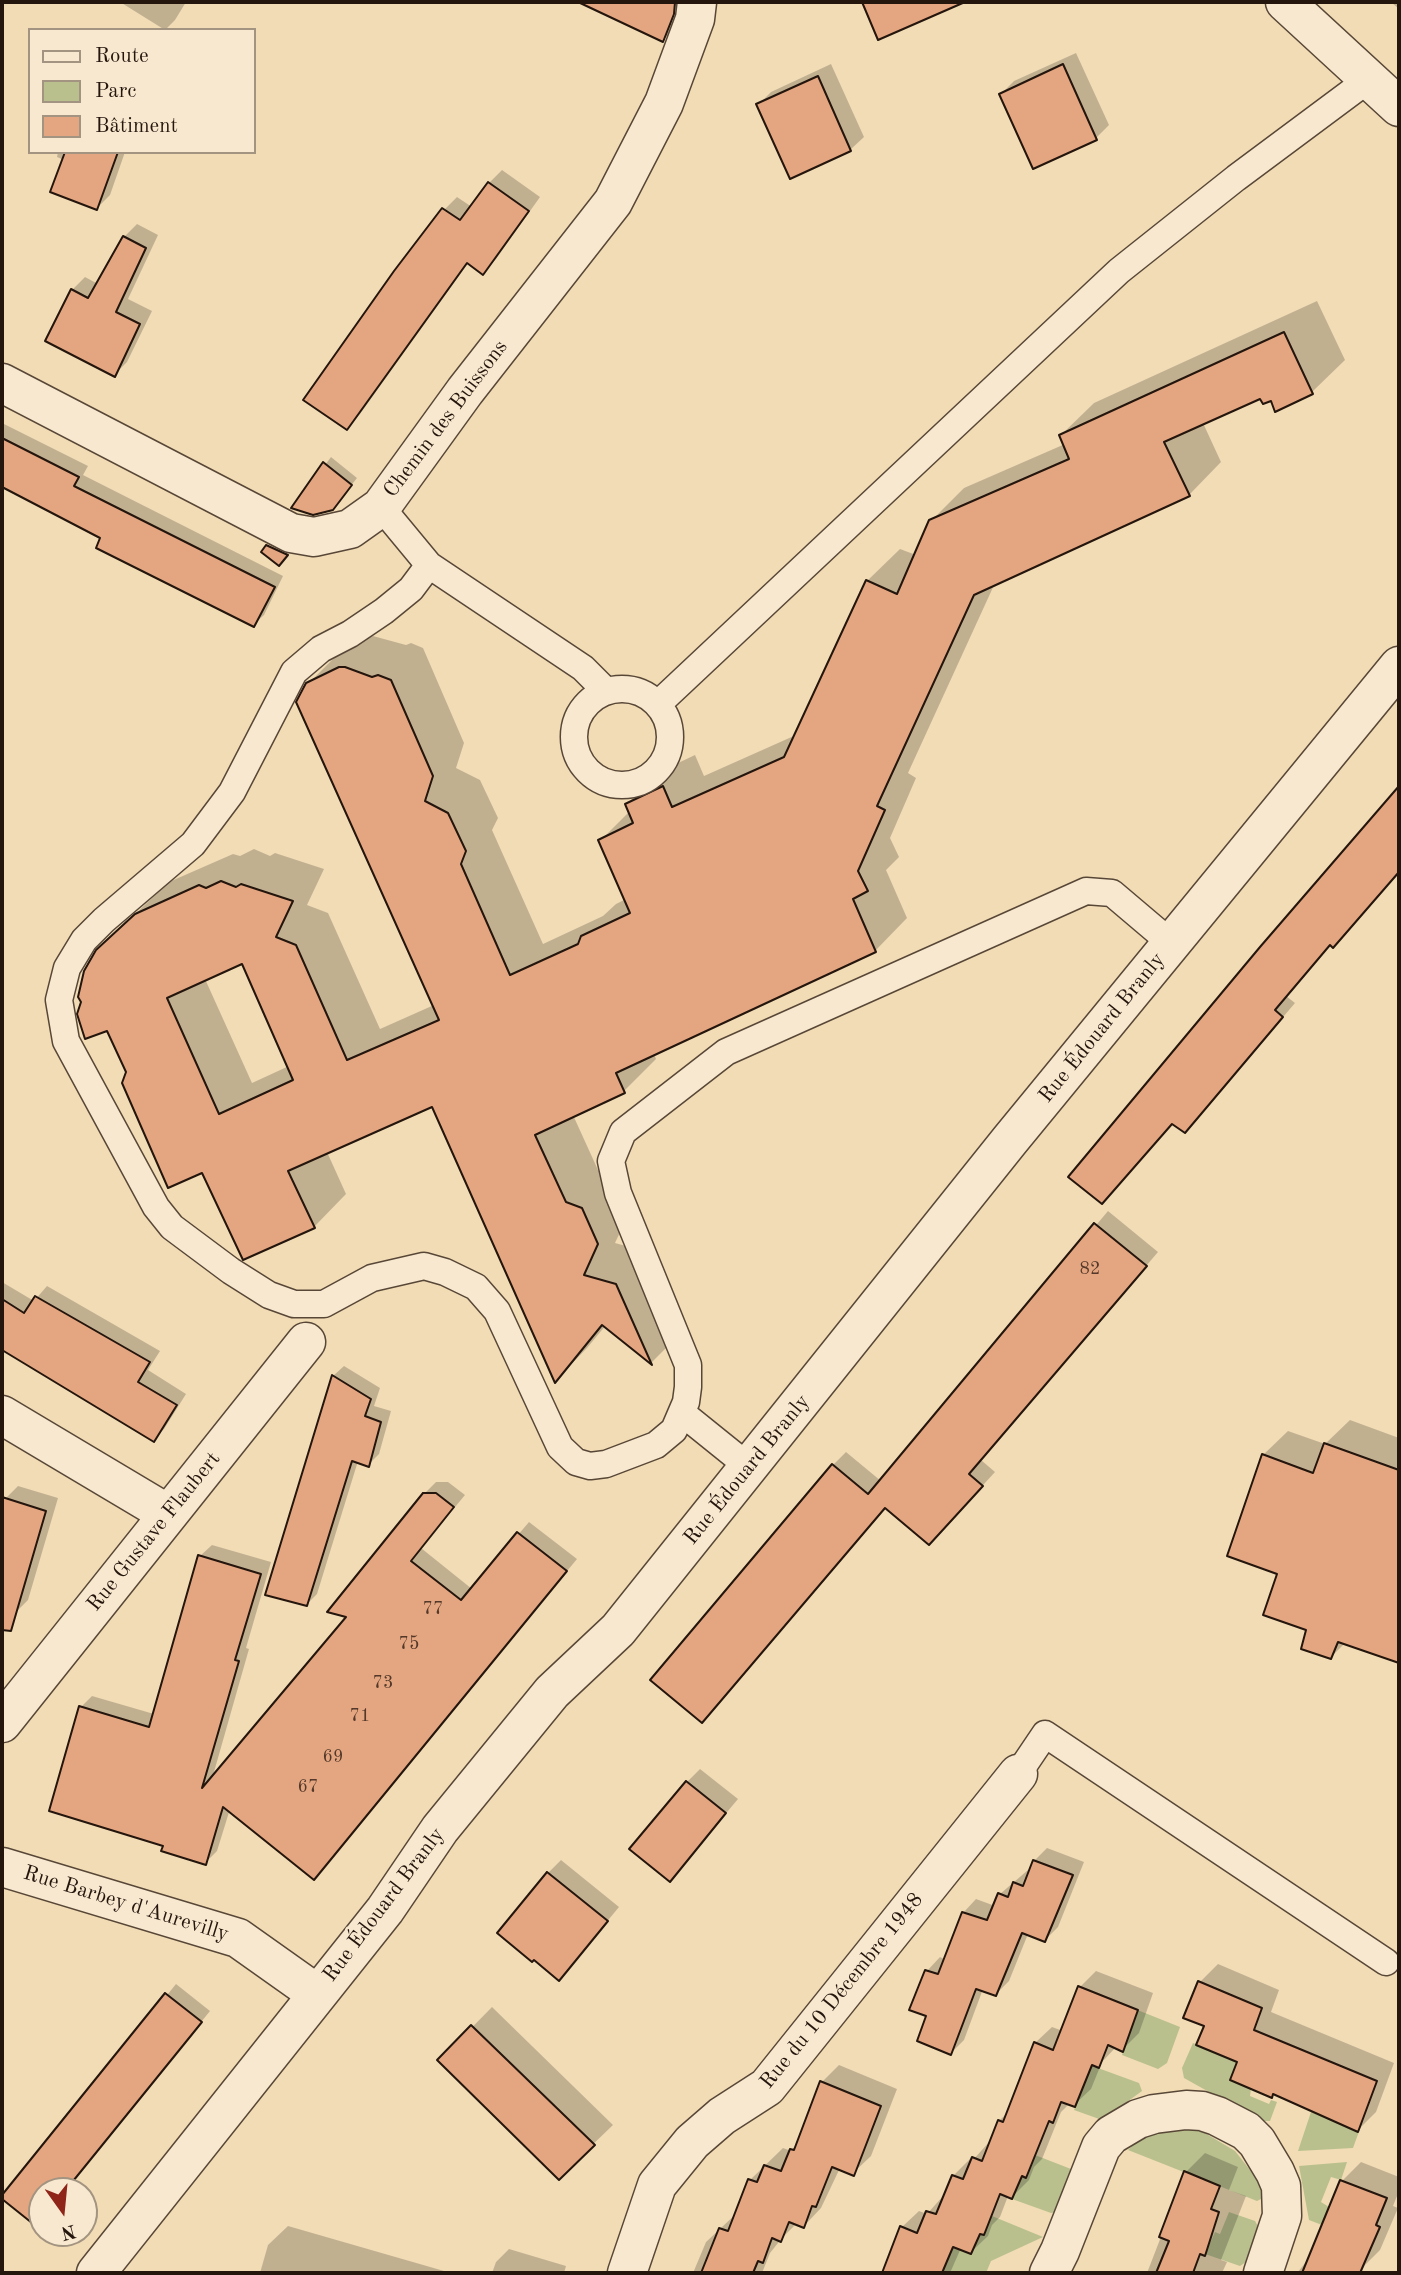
<!DOCTYPE html>
<meta charset="utf-8">
<style>
body{margin:0}
#map{position:relative;width:1401px;height:2275px;overflow:hidden;background:#f2dcb5;font-family:"Old Standard TT",serif}
canvas{display:block}
.frame{position:absolute;inset:0;border:4px solid #24150d;pointer-events:none}
.legend{position:absolute;left:28px;top:28px;width:228px;height:126px;box-sizing:border-box;background:#f7e8cf;border:2px solid #a39481;margin:0;padding:9px 12px;list-style:none;font-size:21px;color:#24150d}
.legend li{display:flex;align-items:center;gap:14px;height:35px}
.legend b{width:35px;border:2px solid #a39481}
.north{position:absolute;left:28px;top:2177px;width:70px;height:70px;box-sizing:border-box;background:#f7e8cf;border:2px solid #a39481;border-radius:50%;rotate:165deg;font-size:19px;font-weight:700;line-height:28px;text-align:center;color:#24150d}
.north::after{content:'';display:block;margin:auto;width:24px;height:32px;background:#8f2418;clip-path:polygon(50% 0,100% 100%,50% 72%,0 100%)}
</style>
<div id="map">
<canvas width="1401" height="2275"></canvas>
<div class="frame"></div>
<ul class="legend">
<li><b style="height:9px;background:#f7e8cf"></b>Route</li>
<li><b style="height:19px;background:#b9c08e"></b>Parc</li>
<li><b style="height:19px;background:#e4a680"></b>Bâtiment</li>
</ul>
<div class="north">N</div>
</div>
<script>
const ctx = document.querySelector('canvas').getContext('2d');
ctx.lineJoin = 'round';
function fillPath(path, color) {
  ctx.fillStyle = color;
  ctx.fill(path, 'evenodd');
}
function poly(rows) {
  const path = new Path2D();
  for (const r of rows) {
    if (r.length === 3) {
      path.moveTo(r[0] + r[2], r[1]);
      path.arc(r[0], r[1], r[2], 0, 2 * Math.PI);
      continue;
    }
    path.moveTo(r[0], r[1]);
    for (let i = 2; i < r.length; i += 2) path.lineTo(r[i], r[i + 1]);
  }
  return path;
}
function stroke(path, color, width, dash) {
  ctx.strokeStyle = color;
  ctx.lineWidth = width;
  ctx.lineCap = dash ? 'butt' : 'round';
  ctx.setLineDash(dash || []);
  ctx.stroke(path);
}
function write(font, color, halo, rows, align = 'center') {
  ctx.font = font + ' "Old Standard TT",serif';
  ctx.lineWidth = 5;
  ctx.setLineDash([]);
  ctx.textBaseline = 'middle';
  ctx.strokeStyle = halo;
  ctx.fillStyle = color;
  for (const [text, x, y, turn = 0] of rows) {
    ctx.save();
    ctx.translate(x, y);
    ctx.rotate((+turn || 0) * Math.PI / 180);
    ctx.textAlign = isNaN(turn) ? turn : align;
    if (halo) ctx.strokeText(text, 0, 0);
    ctx.fillText(text, 0, 0);
    ctx.restore();
  }
}
fillPath(poly([
 [1135,2009,1180,2027,1167,2063,1158,2069,1122,2055],
 [1193,2043,1216,2054,1239,2058,1230,2080,1251,2089,1250,2096,1269,2104,1271,2100,1277,2102,1270,2121,1261,2121,1184,2078,1182,2068],
 [1087,2064,1139,2083,1142,2091,1102,2120,1074,2110,1083,2088],
 [1311,2112,1336,2122,1339,2117,1361,2126,1353,2148,1298,2151],
 [1195,2127,1235,2151,1262,2185,1265,2197,1257,2201,1128,2150,1143,2135],
 [1035,2155,1071,2169,1072,2176,1059,2212,1051,2213,1012,2199,1022,2176,1026,2177],
 [1347,2162,1341,2180,1331,2177,1321,2202,1329,2207,1322,2225,1309,2220,1299,2166],
 [1229,2212,1255,2221,1260,2230,1246,2262,1240,2266,1205,2254,1215,2232,1220,2234],
 [992,2216,1043,2237,991,2261,986,2273,942,2273,948,2246,971,2254,980,2234,984,2235]
]), '#b9c08e');
fillPath(poly([
 [120,2,186,2,175,20,165,30],
 [627,2,685,2,675,28,663,40,620,19],
 [1391,2,1399,2,1399,9],
 [1076,53,1109,125,1096,138,1001,94,1014,81],
 [831,64,864,137,850,150,790,176,758,105,771,92],
 [58,152,125,152,110,195,97,208,64,160,57,157],
 [502,170,540,197,496,259,483,272,469,262,360,414,347,427,444,210,457,197,472,207,489,183],
 [137,224,158,235,128,299,152,311,127,362,114,375,72,290,85,277,98,284,124,237],
 [1317,301,1345,360,1312,392,1276,409,1272,399,1261,397,1203,423,1221,462,1189,495,995,583,908,773,916,778,890,838,899,857,886,870,907,918,875,951,654,1054,656,1059,624,1091,573,1115,598,1170,614,1176,630,1211,615,1243,648,1252,683,1331,652,1362,606,1325,587,1348,556,1380,433,1105,327,1152,346,1194,314,1227,128,1072,131,918,169,882,233,854,240,856,254,849,270,856,275,853,324,869,307,905,328,913,380,1029,434,1005,308,684,341,651,373,636,406,645,411,643,423,648,464,743,456,768,480,780,498,818,492,830,543,944,603,916,616,904,626,899,600,841,630,811,627,804,659,772,695,755,704,776,796,735,867,581,900,549,916,555,931,521,964,488,1065,444,1061,435,1094,403],
 [243,962,289,1066,252,1083,205,979],
 [2,423,88,466,83,475,283,576,264,615,253,625,103,538,2,486],
 [331,457,357,478,338,502,294,507],
 [1399,788,1399,872,1346,933,1331,944,1286,996,1295,1003,1198,1117,1261,948],
 [1108,1211,1158,1252,981,1460,995,1472,942,1530,886,1507,715,1707,833,1465,846,1452,881,1481],
 [2,1282,34,1301,47,1286,160,1351,148,1370,186,1394,164,1429,153,1440,2,1348],
 [344,1366,380,1388,374,1406,391,1411,379,1454,368,1465,358,1461,317,1594,307,1604,333,1376],
 [1350,1420,1399,1438,1399,1662,1346,1642,1331,1657,1308,1629,1279,1573,1263,1455,1288,1431,1325,1444],
 [436,1482,448,1482,465,1495,421,1548,472,1589,529,1522,577,1559,314,1878,230,1809,217,1851,205,1863,165,1844,81,1707,92,1696,154,1714,200,1556,212,1545,271,1562,246,1648,249,1649,212,1779,349,1616,424,1494],
 [18,1486,58,1498,28,1600,15,1613,2,1609,2,1509,5,1499],
 [700,1769,738,1799,670,1880,687,1782],
 [1047,1848,1084,1862,1058,1927,1045,1940,1028,1934,1009,1981,996,1994,983,1989,964,2040,951,2053,928,2015,912,2009,927,1971,940,1957,944,1959,963,1913,976,1899,995,1906,1000,1894,1028,1870,1031,1871,1034,1861],
 [561,1860,619,1907,571,1965,548,1873],
 [1218,1964,1279,1990,1271,2012,1394,2063,1376,2112,1358,2130,1239,2061,1206,2025,1200,1982],
 [1096,1971,1153,1993,1139,2033,1122,2050,1116,2047,1102,2062,1091,2089,1074,2105,1070,2103,1061,2112,1042,2159,1034,2167,1029,2180,1012,2197,1008,2196,1000,2217,992,2225,988,2236,971,2252,961,2248,950,2273,884,2273,902,2227,919,2211,927,2214,944,2195,953,2176,970,2159,973,2160,990,2141,999,2121,1008,2112,1035,2043,1052,2027,1063,2031,1080,1987],
 [176,1984,210,2011,65,2191,42,2191,42,2218,3,2198],
 [492,2007,613,2125,559,2177,440,2060],
 [839,2065,897,2089,871,2156,853,2173,840,2168,821,2208,804,2226,797,2223,782,2238,770,2253,762,2273,693,2273,706,2242,738,2212,750,2180,783,2148,791,2151,798,2143,822,2082],
 [1205,2153,1238,2167,1229,2190,1246,2196,1221,2260,1227,2262,1222,2273,1147,2273,1186,2172],
 [1361,2162,1399,2177,1399,2191,1393,2206,1398,2208,1380,2250,1365,2265,1361,2273,1297,2273,1310,2257,1342,2181],
 [288,2226,451,2273,260,2273,268,2245],
 [509,2249,566,2266,564,2273,492,2273,496,2262]
]), '#0003');
const building = poly([
 [578,2,675,2,674,14,663,42,578,2],
 [862,2,965,2,878,40,862,2],
 [1063,64,1097,140,1033,169,999,94,1063,64],
 [818,76,851,151,790,179,756,104,818,76],
 [65,152,118,152,97,210,50,192,65,152],
 [488,182,529,211,483,275,467,263,347,430,303,400,394,271,442,208,460,220,488,182],
 [123,236,146,248,116,312,140,324,115,377,45,341,71,289,88,298,123,236],
 [1284,332,1313,394,1275,412,1271,401,1263,404,1260,399,1164,442,1190,496,974,595,877,806,885,810,858,871,868,891,853,899,876,952,616,1073,625,1093,535,1135,566,1202,582,1208,598,1244,584,1275,616,1284,652,1365,602,1325,555,1383,432,1107,288,1171,315,1228,243,1260,202,1173,168,1188,122,1083,126,1072,107,1031,85,1039,77,1014,81,1002,78,997,84,971,96,950,135,914,199,885,206,888,221,881,236,887,241,884,293,901,276,937,296,945,347,1060,439,1020,296,702,306,683,339,667,345,667,372,677,378,675,391,680,433,776,425,801,448,813,466,851,461,864,510,975,578,944,581,936,630,913,598,840,633,823,625,804,663,786,672,807,784,757,866,580,897,594,929,520,1069,459,1059,435,1284,332],
 [242,964,293,1080,219,1114,167,998,242,964],
 [2,438,79,477,74,486,275,587,254,627,96,548,100,538,2,487,2,438],
 [323,462,352,485,333,510,313,515,291,508,323,462],
 [266,545,288,555,279,566,261,552,266,545],
 [1399,786,1399,872,1333,948,1330,945,1275,1010,1283,1017,1185,1133,1172,1124,1102,1204,1068,1177,1260,947,1399,786],
 [1094,1223,1147,1266,969,1474,983,1486,929,1545,885,1508,702,1723,650,1680,832,1464,868,1494,1094,1223],
 [35,1296,150,1362,138,1382,177,1405,154,1442,2,1350,2,1299,24,1313,35,1296],
 [332,1375,371,1399,365,1416,381,1422,369,1467,352,1461,307,1606,265,1595,332,1375],
 [1324,1443,1399,1470,1399,1663,1338,1642,1331,1659,1301,1649,1306,1630,1263,1615,1277,1574,1227,1556,1262,1454,1313,1473,1324,1443],
 [423,1493,436,1493,454,1507,411,1561,461,1600,517,1532,567,1571,314,1880,223,1807,206,1865,161,1851,163,1846,49,1811,79,1706,149,1727,198,1555,261,1574,235,1660,239,1661,202,1788,346,1617,327,1612,423,1493],
 [2,1497,46,1511,11,1631,2,1630,2,1497],
 [686,1781,726,1813,670,1882,629,1849,686,1781],
 [1033,1860,1073,1875,1045,1942,1022,1933,996,1996,976,1989,951,2055,917,2041,926,2016,909,2010,925,1970,938,1974,962,1912,987,1920,998,1893,1008,1897,1013,1882,1023,1886,1033,1860],
 [547,1872,608,1921,559,1981,534,1960,532,1962,497,1933,547,1872],
 [1198,1981,1262,2008,1254,2030,1377,2081,1358,2132,1273,2094,1272,2098,1230,2080,1237,2062,1196,2045,1204,2026,1183,2018,1198,1981],
 [1078,1986,1138,2010,1123,2052,1108,2045,1099,2068,1092,2065,1075,2107,1061,2102,1053,2123,1049,2121,1026,2178,1022,2176,1012,2199,1000,2194,984,2235,980,2234,971,2254,953,2247,942,2273,882,2273,900,2226,917,2233,926,2211,936,2214,952,2175,963,2179,972,2157,982,2161,998,2120,1003,2122,1034,2042,1053,2050,1078,1986],
 [165,1993,202,2022,65,2191,42,2191,42,2231,2,2199,2,2195,165,1993],
 [471,2025,595,2145,559,2180,437,2060,471,2025],
 [820,2081,881,2106,854,2176,832,2167,816,2207,812,2206,804,2228,789,2222,781,2242,772,2238,763,2263,758,2261,753,2273,701,2273,719,2228,728,2231,748,2179,757,2182,764,2165,781,2171,790,2149,794,2150,820,2081],
 [1184,2171,1220,2186,1211,2209,1219,2212,1205,2256,1200,2254,1193,2273,1156,2273,1169,2241,1159,2237,1184,2171],
 [1340,2180,1387,2198,1376,2225,1380,2227,1360,2273,1302,2273,1340,2180]
]);
fillPath(building, '#e4a680');
stroke(building, '#24150d', 2);
const service = poly([
 [381,507,429,565],
 [622,737,48],
 [606,691,583,668,429,565,411,589,384,611,350,634,321,649,294,672,232,792,193,844,104,920,84,940,67,968,59,1000,66,1041,156,1207,172,1227,231,1271,269,1295,294,1304,324,1304,372,1278,424,1266,445,1272,476,1287,497,1311,560,1447,576,1462,590,1466,606,1464,656,1445,674,1430,686,1402,688,1387,688,1365,618,1193,611,1161,623,1132,726,1052,1086,891,1112,893,1171,943],
 [658,704,1119,271,1236,178,1369,79],
 [682,1413,749,1467],
 [1018,1774,1045,1734,1386,1962]
]);
const minor = poly([
 [1285,2,1399,107],
 [2,383,291,533,314,537,350,529,381,507,465,391,613,202,664,103,695,19,697,2],
 [2,1415,168,1514],
 [2,1723,306,1342],
 [2,1867,238,1938,317,1994],
 [627,2273,657,2185,692,2142,722,2116,767,2087,1018,1774],
 [1049,2273,1060,2251,1101,2147,1111,2135,1138,2119,1154,2114,1186,2110,1202,2111,1217,2116,1246,2131,1257,2142,1275,2172,1281,2186,1282,2216,1263,2273]
]);
const tertiary = poly([
 [96,2273,385,1910,440,1829,552,1692,618,1630,1010,1140,1399,666]
]);
stroke(service, '#584737', 29);
stroke(minor, '#584737', 41);
stroke(tertiary, '#584737', 41);
stroke(service, '#f7e8cf', 26);
stroke(minor, '#f7e8cf', 38);
stroke(tertiary, '#f7e8cf', 38);
write('18px', '#54392a', null, [
 ["82",1090,1269],
 ["77",433,1609],
 ["75",409,1644],
 ["73",383,1683],
 ["71",360,1716],
 ["69",333,1757],
 ["67",308,1787]
]);
write('21px', '#24150d', '#f7e8cf', [
 ["Chemin des Buissons",446,419,-53],
 ["Rue Édouard Branly",1102,1028,-51],
 ["Rue Édouard Branly",747,1470,-51],
 ["Rue Gustave Flaubert",154,1532,-51],
 ["Rue Barbey d'Aurevilly",126,1904,17],
 ["Rue Édouard Branly",384,1905,-53],
 ["Rue du 10 Décembre 1948",842,1991,-51]
]);
</script>
